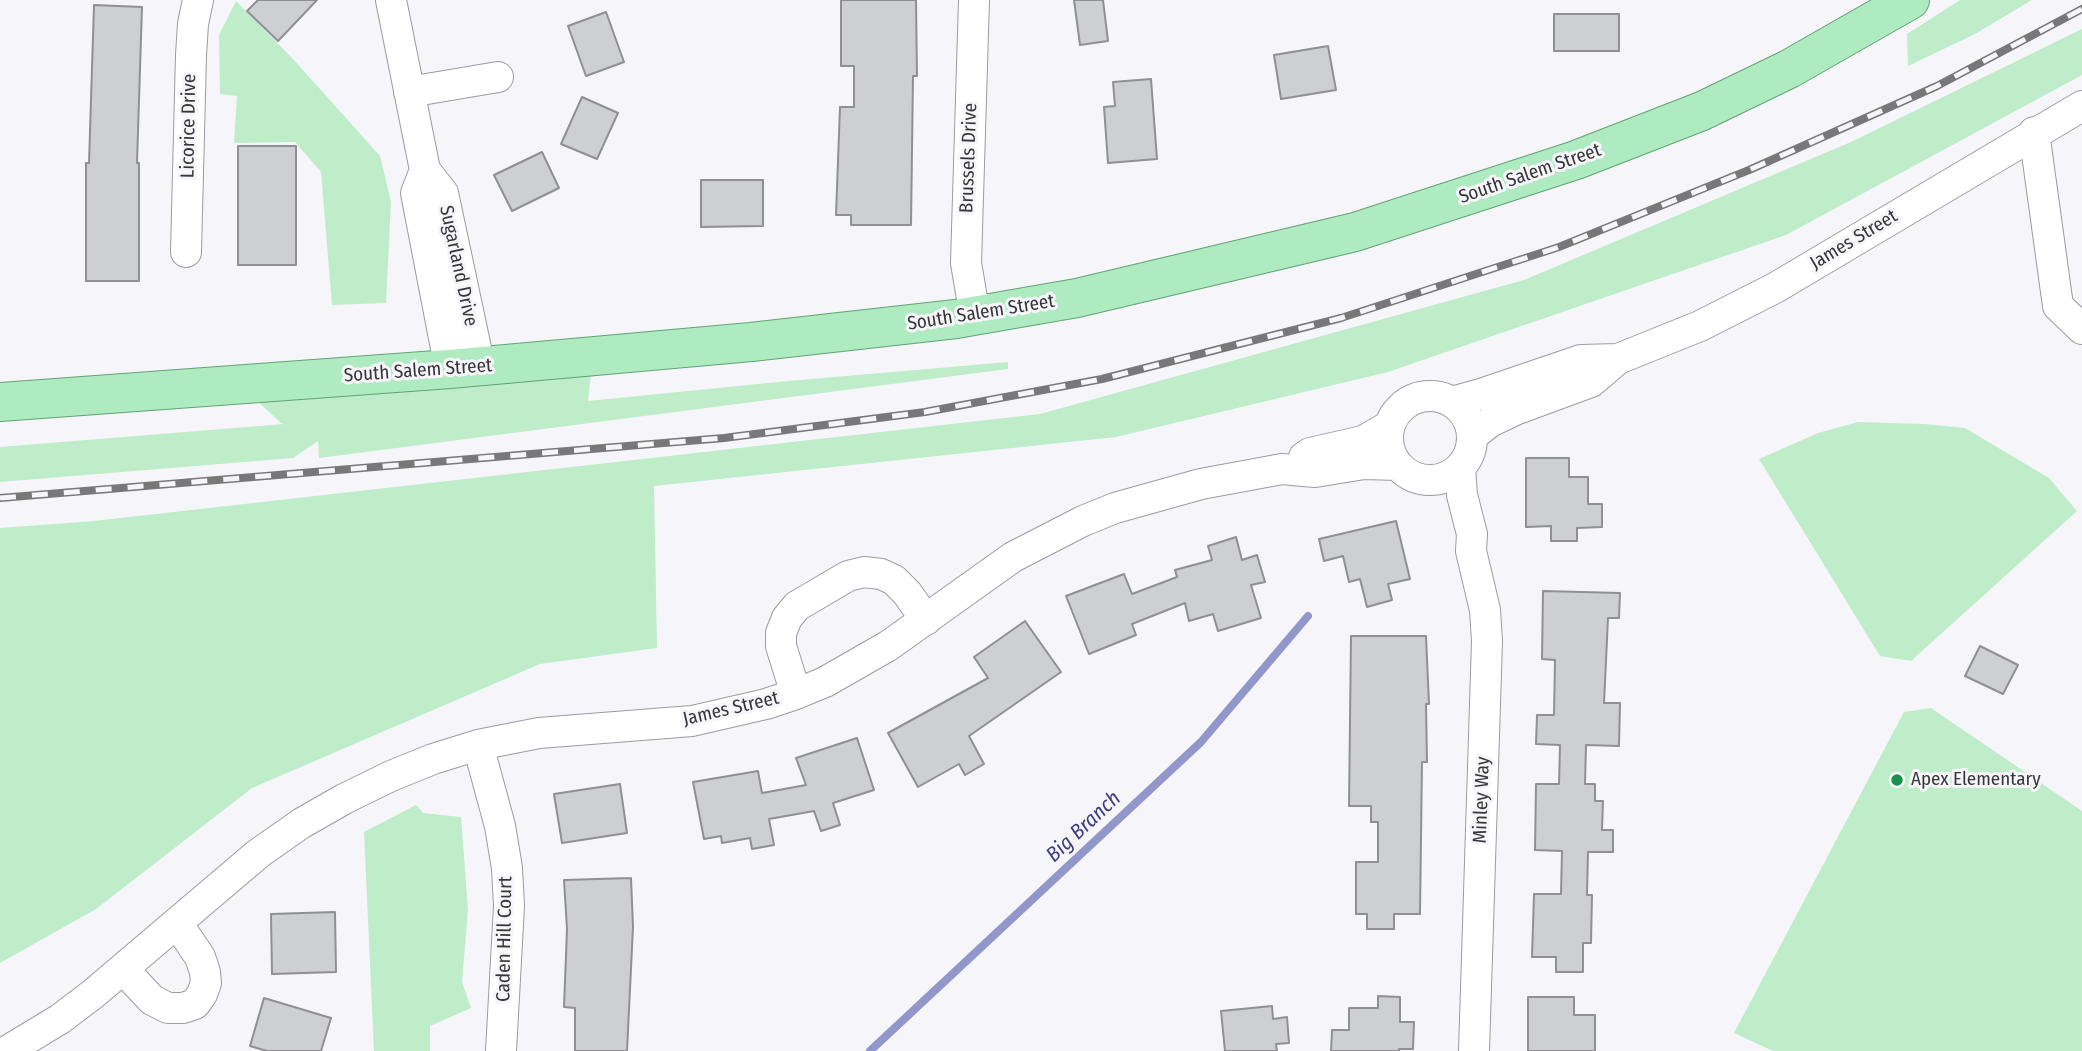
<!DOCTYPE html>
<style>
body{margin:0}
canvas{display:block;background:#f5f5fa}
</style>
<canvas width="2082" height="1051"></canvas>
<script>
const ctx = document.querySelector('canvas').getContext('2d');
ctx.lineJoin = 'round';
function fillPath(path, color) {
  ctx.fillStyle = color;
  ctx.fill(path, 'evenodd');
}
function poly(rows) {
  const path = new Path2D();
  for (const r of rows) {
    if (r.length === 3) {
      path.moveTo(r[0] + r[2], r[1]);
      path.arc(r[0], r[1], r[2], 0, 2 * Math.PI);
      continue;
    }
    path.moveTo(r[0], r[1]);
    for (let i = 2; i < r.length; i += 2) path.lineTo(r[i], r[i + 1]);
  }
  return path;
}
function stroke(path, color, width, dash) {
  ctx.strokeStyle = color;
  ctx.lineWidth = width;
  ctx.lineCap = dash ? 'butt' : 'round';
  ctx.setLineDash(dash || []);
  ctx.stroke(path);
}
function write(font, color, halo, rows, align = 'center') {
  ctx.font = font + ' "Fira Sans Condensed",sans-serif';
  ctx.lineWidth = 6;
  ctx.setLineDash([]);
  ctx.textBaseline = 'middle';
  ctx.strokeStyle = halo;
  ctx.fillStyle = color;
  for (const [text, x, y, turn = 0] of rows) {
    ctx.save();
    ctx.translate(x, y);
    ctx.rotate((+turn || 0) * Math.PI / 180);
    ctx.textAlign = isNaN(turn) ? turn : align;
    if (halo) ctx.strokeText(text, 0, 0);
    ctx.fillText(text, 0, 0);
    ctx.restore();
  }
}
fillPath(poly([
 [1960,0,2032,0,1975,34,1908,66,1907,34],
 [236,1,293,59,380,156,391,202,386,303,332,305,321,172,295,142,234,143,237,96,220,94,219,35],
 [2082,29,2082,75,1786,235,1388,372,1116,437,654,486,657,648,540,664,252,788,96,909,0,963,0,528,94,521,1040,414,1524,280,1851,142],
 [1008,362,1008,369,319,458,318,441,293,458,0,482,0,447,284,424,281,423,255,399,591,373,588,401,788,381],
 [1858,422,1924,424,1965,428,2049,478,2077,511,1911,661,1880,656,1759,459,1818,433],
 [1931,708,2082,811,2082,1051,1773,1051,1734,1033,1904,712],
 [416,805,423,813,461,817,468,910,462,982,471,1008,430,1026,430,1051,374,1051,364,832]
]), '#bfedca');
stroke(poly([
 [870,1051,1201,742,1308,616]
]), '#9196cb', 8);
const building = poly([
 [258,0,317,0,278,41,247,11,258,0],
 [841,0,916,0,917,76,913,76,911,225,851,225,851,215,836,215,840,107,854,107,854,66,841,66,841,0],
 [1074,0,1103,0,1108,41,1080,45,1074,0],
 [94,5,142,7,137,163,139,163,139,281,86,281,86,163,89,163,94,5],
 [606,12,624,62,586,76,568,26,606,12],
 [1554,14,1619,14,1619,51,1554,51,1554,14],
 [1328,46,1336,90,1281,99,1274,55,1328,46],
 [1151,79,1157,159,1108,163,1104,107,1115,106,1113,82,1151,79],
 [582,97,618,113,597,159,561,144,582,97],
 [238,146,296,146,296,265,238,265,238,146],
 [542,152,559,188,512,211,494,175,542,152],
 [701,180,763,180,763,226,701,227,701,180],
 [1526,458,1569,458,1569,477,1588,477,1588,504,1602,504,1602,527,1577,528,1577,541,1551,541,1551,526,1526,527,1526,458],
 [1396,521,1410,579,1388,584,1392,600,1367,607,1360,579,1349,582,1343,556,1324,561,1319,539,1396,521],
 [1236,537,1242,560,1257,555,1265,582,1251,585,1261,618,1218,631,1213,614,1189,621,1185,603,1132,624,1136,635,1089,654,1066,596,1124,574,1132,594,1177,577,1175,570,1212,560,1208,546,1236,537],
 [1543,591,1620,593,1619,618,1608,618,1604,703,1620,703,1619,746,1586,745,1585,784,1595,784,1595,801,1603,801,1602,830,1613,830,1613,852,1588,852,1587,895,1592,895,1591,943,1583,943,1583,972,1556,972,1556,957,1532,957,1534,894,1561,894,1562,851,1535,850,1536,784,1559,784,1560,745,1536,744,1537,715,1554,715,1555,660,1542,659,1543,591],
 [1025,621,1061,672,969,736,984,764,965,775,959,764,918,787,888,733,988,678,974,657,1025,621],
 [1351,636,1426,636,1429,704,1426,704,1427,762,1422,762,1420,914,1394,914,1394,929,1367,929,1367,914,1356,914,1356,862,1378,862,1378,822,1371,822,1371,806,1349,806,1351,636],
 [1980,646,2018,665,2003,694,1965,676,1980,646],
 [857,738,874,790,833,803,840,825,821,831,814,811,769,819,774,845,752,849,750,838,722,843,721,836,704,839,693,782,758,771,762,793,806,785,796,758,857,738],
 [620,784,627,833,562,843,554,794,620,784],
 [631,878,633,927,627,1051,575,1051,575,1008,564,1007,567,929,564,880,631,878],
 [335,912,336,972,272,974,271,914,335,912],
 [1378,996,1400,997,1400,1022,1414,1022,1413,1049,1399,1049,1399,1051,1331,1051,1332,1030,1349,1030,1349,1008,1378,1008,1378,996],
 [1528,997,1574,997,1574,1015,1595,1015,1595,1051,1528,1051,1528,997],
 [264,998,331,1018,321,1051,267,1051,250,1046,264,998],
 [1272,1006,1273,1019,1287,1017,1289,1043,1276,1044,1277,1051,1225,1051,1221,1011,1272,1006]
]);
fillPath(building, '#cecfd3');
stroke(building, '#8f8f94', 2);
const minor = poly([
 [391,0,425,170,443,193,480,367],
 [974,0,966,263,975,316],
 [409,92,498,77],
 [2034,132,2058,306,2082,329],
 [425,170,416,193,450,369],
 [186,252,191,55,193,24,198,0],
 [1430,438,42],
 [1452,402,1481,394,1581,360,1618,359],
 [1472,436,1490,422,1515,410,1591,382,1618,359,1700,326,1775,288,2082,106],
 [1304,457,1310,453,1363,441,1389,426],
 [1460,468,1462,495,1472,534,1471,551,1485,610,1487,641,1474,1051],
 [796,694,781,646,781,633,787,618,797,606,848,576,864,572,881,574,894,580,907,593,926,620],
 [478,745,500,826,507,868,509,906,501,1051],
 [123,969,152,1000,168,1008,183,1008,195,1004,202,994,206,983,205,972,200,957,177,923],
 [7,1051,60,1019,93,994,259,853,302,823,344,799,391,776,433,759,478,745,539,733,692,721,766,704,796,694,825,682,888,646,1013,557,1083,521,1115,508,1201,484,1282,469,1315,472,1364,464,1398,465]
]);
const major = poly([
 [0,402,450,369,751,342,956,319,1077,298,1355,232,1576,160,1702,111,1789,69,1910,0]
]);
stroke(minor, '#9b9ca0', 32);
stroke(major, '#62a375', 40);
stroke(minor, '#fff', 30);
stroke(major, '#afebc0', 38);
const rail = poly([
 [0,498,724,438,925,412,1102,379,1341,318,1559,247,1749,170,1937,86,2082,9]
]);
stroke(rail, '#78787b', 8);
stroke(rail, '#f5f5fa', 5, [16]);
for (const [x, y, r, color] of [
 [1897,780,7,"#1a914c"]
]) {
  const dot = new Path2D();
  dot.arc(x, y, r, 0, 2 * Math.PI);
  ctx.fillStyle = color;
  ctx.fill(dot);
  stroke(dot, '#f5f5fa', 2.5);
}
write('19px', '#373739', '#f5f5fa', [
 ["Licorice Drive",189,126,-89],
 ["Brussels Drive",969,158,-88],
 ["South Salem Street",1530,174,-19],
 ["James Street",1854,240,-31],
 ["Sugarland Drive",458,266,78],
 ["South Salem Street",981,313,-9],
 ["South Salem Street",418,371,-4],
 ["James Street",731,709,-13],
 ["Minley Way",1482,800,-88],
 ["Caden Hill Court",505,939,-89]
]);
write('19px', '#373739', '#f5f5fa', [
 ["Apex Elementary",1911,780]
], 'left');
write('italic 21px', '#3d3e80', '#f5f5fa', [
 ["Big Branch",1084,827,-43]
]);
</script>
